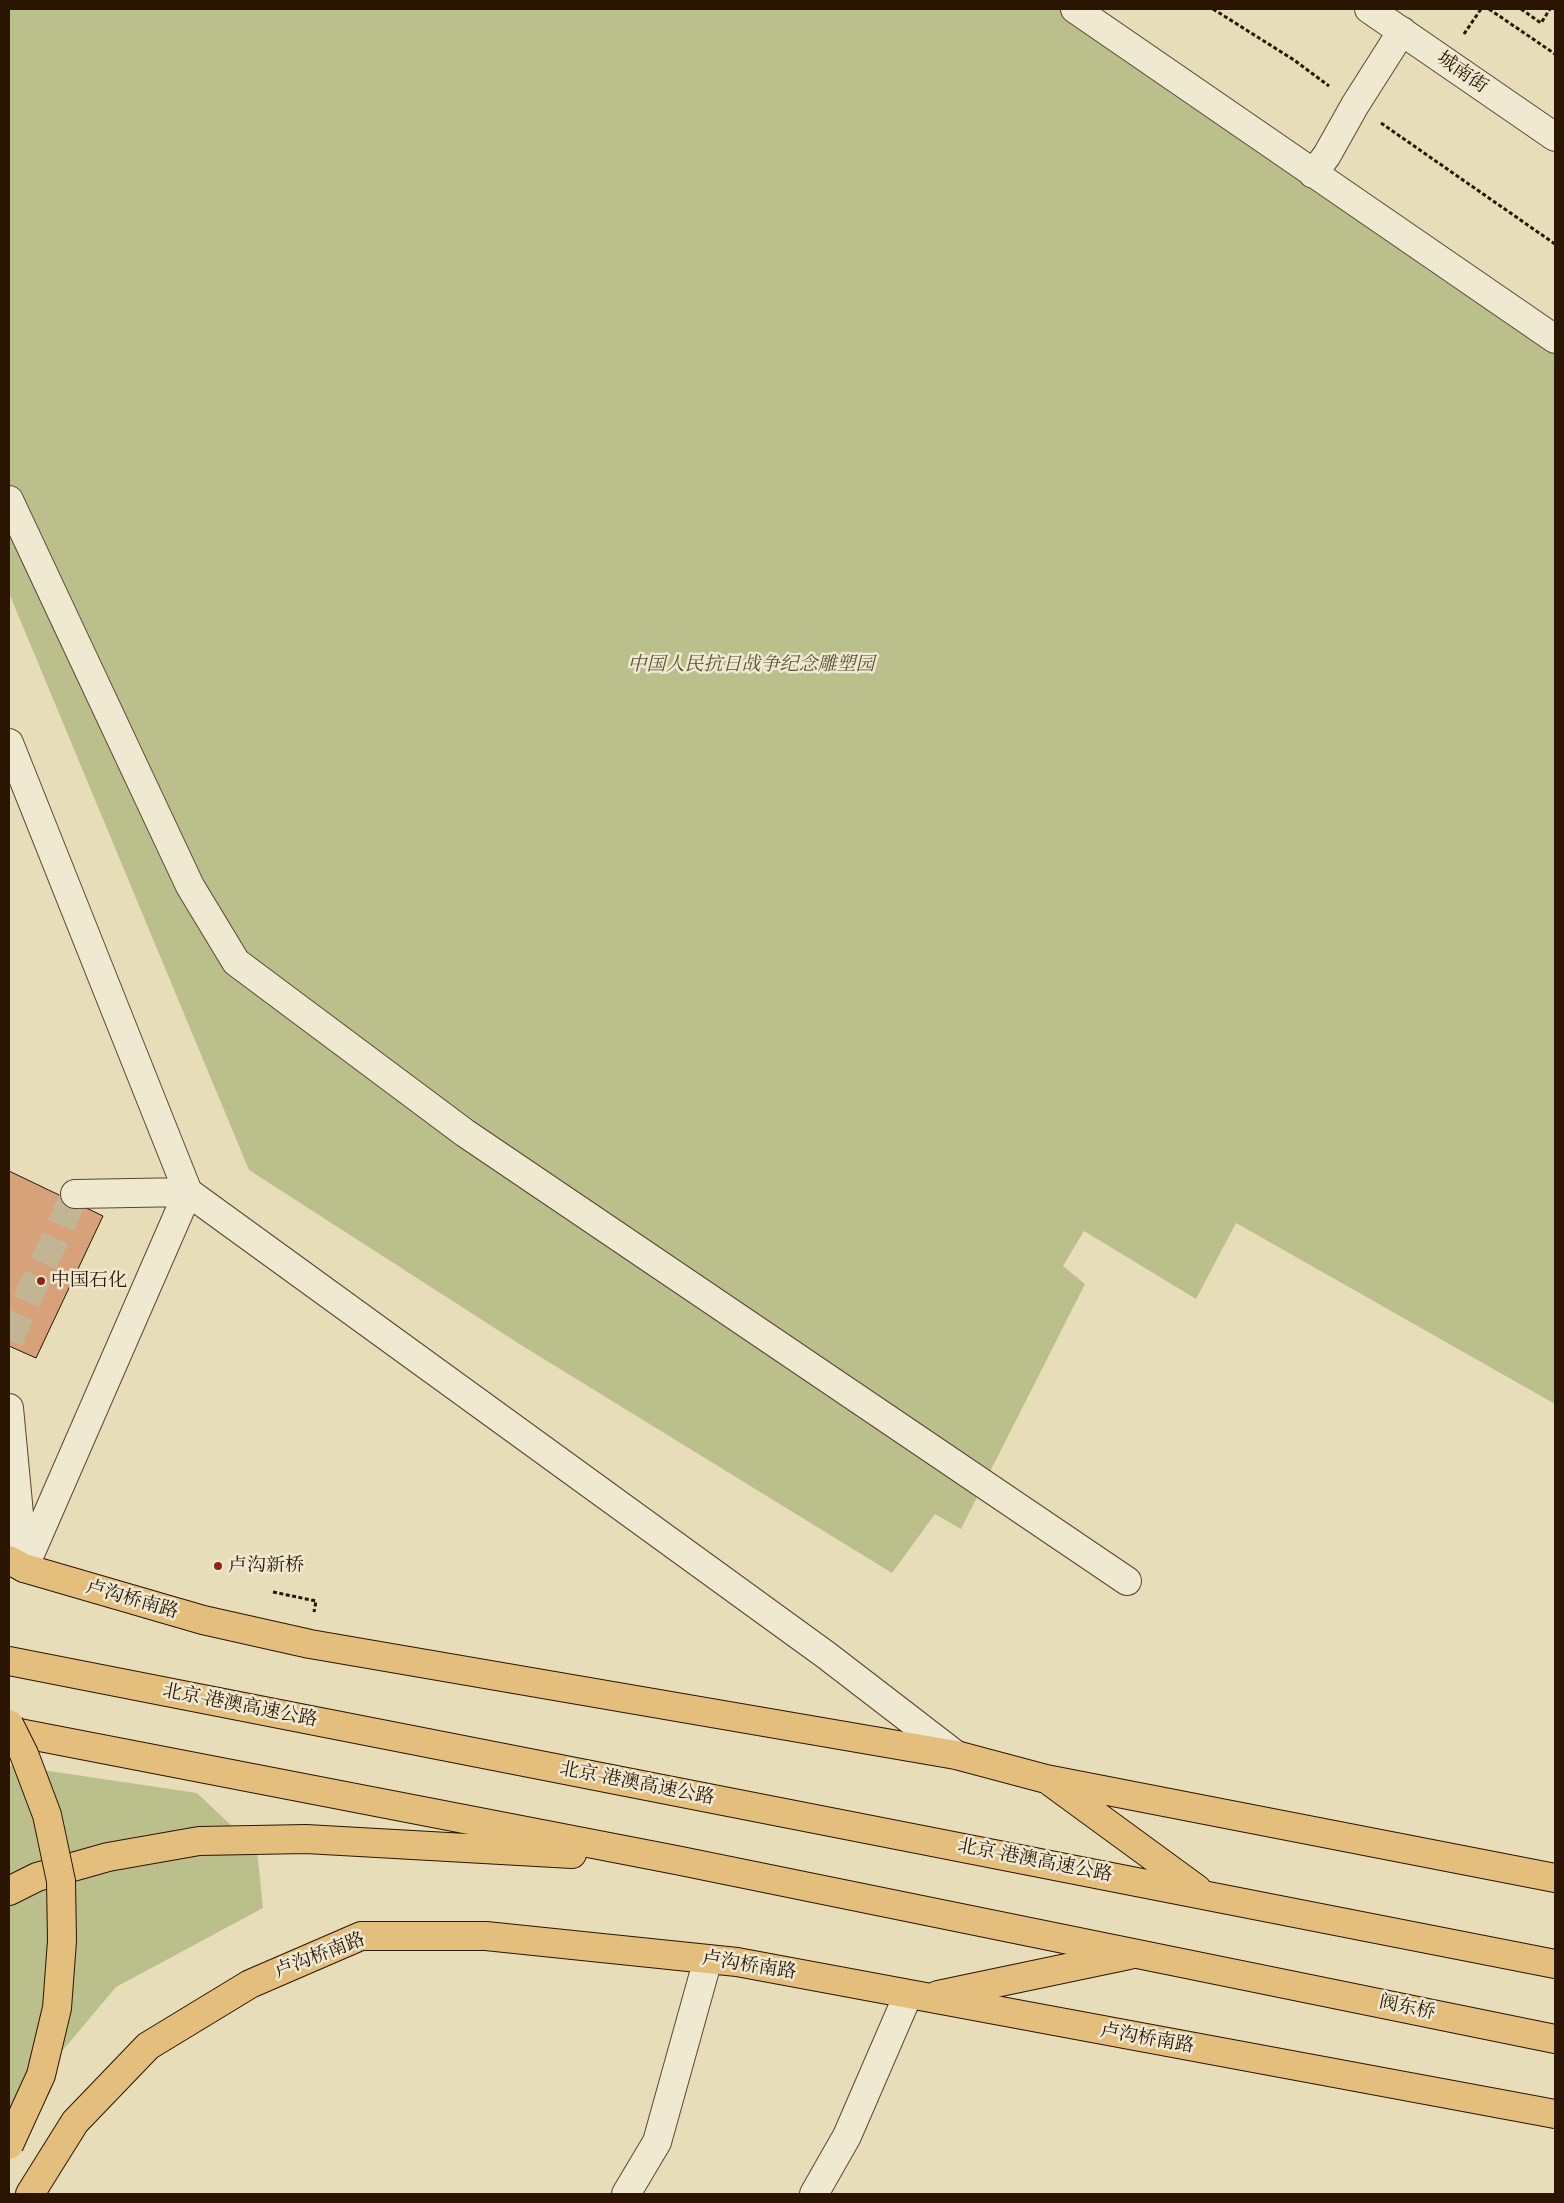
<!DOCTYPE html>
<meta charset="utf-8">
<style>
body{margin:0}
#map{position:relative;width:1564px;height:2203px;overflow:hidden;background:#e8ddb9;font-family:"IM FELL French Canon",serif}
canvas{display:block}
.frame{position:absolute;inset:0;border:10px solid #2a1402;pointer-events:none}
</style>
<div id="map">
<canvas width="1564" height="2203"></canvas>
<div class="frame"></div>
</div>
<script>
const ctx = document.querySelector('canvas').getContext('2d');
ctx.lineJoin = 'round';
function fillPath(path, color) {
  ctx.fillStyle = color;
  ctx.fill(path, 'evenodd');
}
function poly(rows) {
  const path = new Path2D();
  for (const r of rows) {
    path.moveTo(r[0], r[1]);
    for (let i = 2; i < r.length; i += 2) path.lineTo(r[i], r[i + 1]);
  }
  return path;
}
function stroke(path, color, width, dash) {
  ctx.strokeStyle = color;
  ctx.lineWidth = width;
  ctx.lineCap = dash ? 'butt' : 'round';
  ctx.setLineDash(dash || []);
  ctx.stroke(path);
}
function write(font, color, halo, rows, align = 'center') {
  ctx.font = font + ' "IM FELL French Canon","Noto Serif SC",serif';
  ctx.lineWidth = 5;
  ctx.setLineDash([]);
  ctx.textBaseline = 'middle';
  ctx.strokeStyle = halo;
  ctx.fillStyle = color;
  for (const [text, x, y, turn = 0] of rows) {
    ctx.save();
    ctx.translate(x, y);
    ctx.rotate((+turn || 0) * Math.PI / 180);
    ctx.textAlign = isNaN(turn) ? turn : align;
    if (halo) ctx.strokeText(text, 0, 0);
    ctx.fillText(text, 0, 0);
    ctx.restore();
  }
}
fillPath(poly([
 [9,9,1062,9,1555,352,1555,1404,1236,1223,1196,1299,1084,1231,1063,1266,1085,1284,961,1529,935,1514,892,1573,521,1345,249,1170,9,593],
 [9,1765,197,1793,257,1850,263,1908,116,1987,9,2114]
]), '#bbbf8b');
const building = poly([
 [9,1171,103,1216,36,1358,9,1346,9,1171]
]);
fillPath(building, '#d7a27a');
stroke(building, '#2a1402', 1);
stroke(poly([
 [9,1340,75,1194]
]), '#c2b594', 28, [28, 14]);
const minor = poly([
 [1075,9,1555,339],
 [1369,9,1555,137],
 [1313,174,1327,155,1355,105,1402,31],
 [9,500,190,886,236,962,465,1133,1127,1581],
 [9,743,188,1192,826,1655,956,1755],
 [75,1194,188,1192],
 [9,1408,24,1567],
 [24,1568,188,1192],
 [626,2194,657,2142,708,1959],
 [814,2194,847,2136,908,1995]
]);
const highway = poly([
 [9,1560,24,1568,203,1620,310,1644,956,1755,1046,1779,1555,1878],
 [9,1661,1555,1964],
 [9,1731,676,1860,1555,2039],
 [1052,1783,1197,1889],
 [9,1891,37,1877,108,1857,199,1841,306,1839,572,1854],
 [938,1995,1129,1955],
 [30,2194,75,2122,148,2046,250,1984,361,1936,486,1936,737,1962,1555,2114]
]);
stroke(minor, '#5a4630', 30);
stroke(highway, '#2a1402', 30);
stroke(poly([
 [1213,9,1294,60,1329,86],
 [1489,9,1555,54],
 [1521,9,1541,23,1550,9],
 [1464,34,1481,9],
 [1381,123,1555,244],
 [273,1592,316,1601,314,1612]
]), '#2a1402', 3, [4, 2.5]);
stroke(minor, '#f0e9d2', 28);
stroke(highway, '#e4be7c', 28);
const highwayBridge = poly([
 [9,1724,24,1754,47,1815,61,1881,62,1941,57,2008,41,2075,9,2145]
]);
stroke(highwayBridge, '#2a1402', 30, []);
stroke(highwayBridge, '#e4be7c', 28);
for (const [x, y, r, color] of [
 [41,1281,5,"#8f2418"],
 [218,1566,5,"#8f2418"]
]) {
  const dot = new Path2D();
  dot.arc(x, y, r, 0, 2 * Math.PI);
  ctx.fillStyle = color;
  ctx.fill(dot);
  stroke(dot, '#f0e9d2', 2);
}
write('19px', '#2a1402', '#f0e9d2', [
 ["城南街",1462,73,35],
 ["卢沟桥南路",132,1600,16],
 ["北京-港澳高速公路",240,1706,11],
 ["北京-港澳高速公路",637,1784,11],
 ["北京-港澳高速公路",1035,1861,11],
 ["卢沟桥南路",320,1956,-21],
 ["卢沟桥南路",749,1966,9],
 ["阀东桥",1407,2008,12],
 ["卢沟桥南路",1147,2039,10]
]);
write('italic 19px', '#5d5032', '#f0e9d2', [
 ["中国人民抗日战争纪念雕塑园",751,665]
]);
write('19px', '#2a1402', '#f0e9d2', [
 ["中国石化",51,1281],
 ["卢沟新桥",228,1566]
], 'left');
</script>
